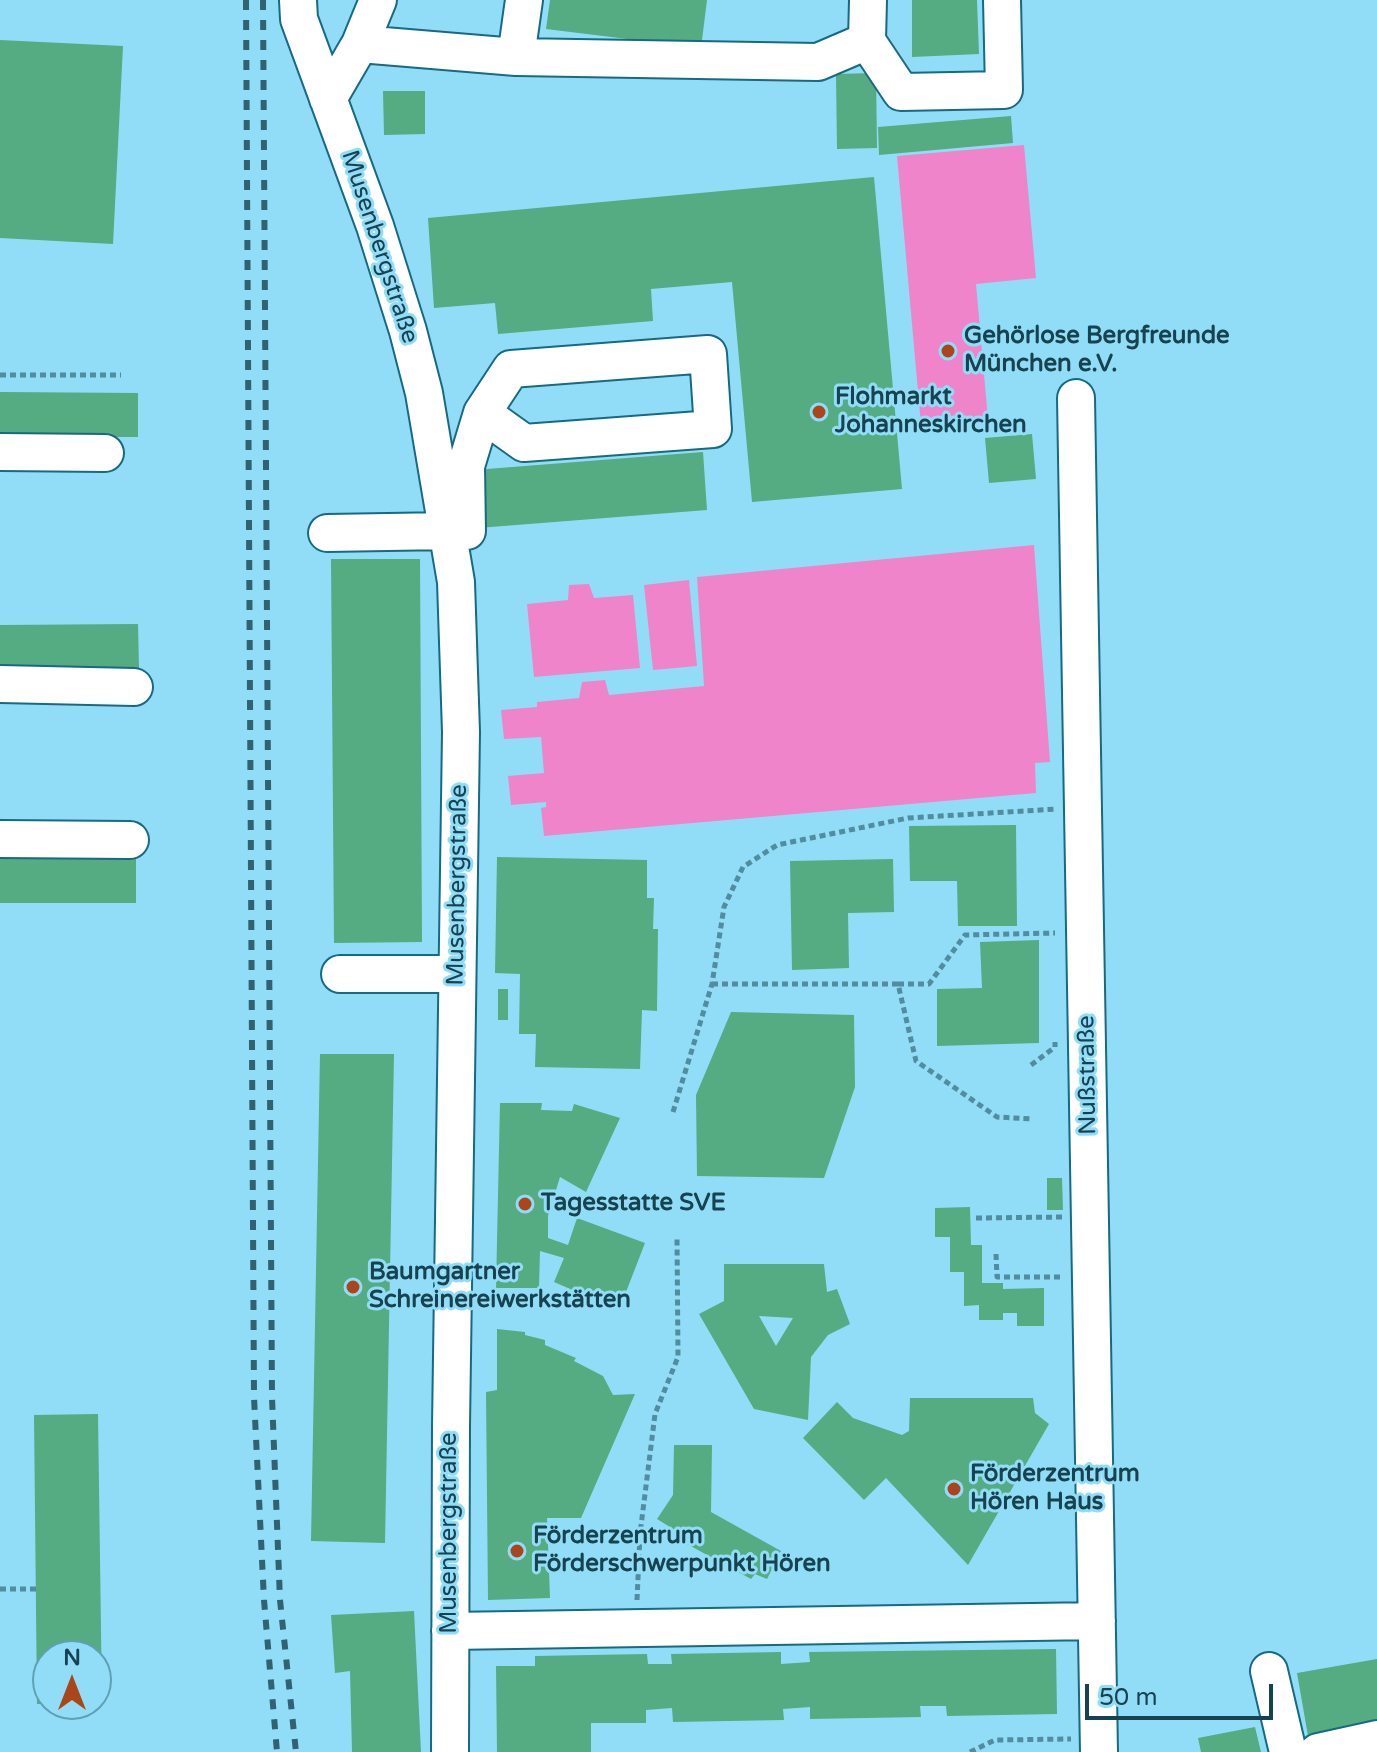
<!DOCTYPE html>
<meta charset="utf-8">
<style>
body{margin:0}
#map{position:relative;width:1377px;height:1752px;overflow:hidden;background:#91ddf7;font-family:"Varela Round",sans-serif}
canvas{display:block}
.north{position:absolute;left:32px;top:1640px;width:80px;height:80px;box-sizing:border-box;background:#91ddf7;border:2px solid #609fb4;border-radius:50%;rotate:0deg;font-size:22px;font-weight:700;line-height:32px;text-align:center;color:#17424f}
.north::after{content:'';display:block;margin:auto;width:28px;height:36px;background:#ac461a;clip-path:polygon(50% 0,100% 100%,50% 72%,0 100%)}
.scale{position:absolute;left:1085px;top:1684px;width:188px;height:36px;box-sizing:border-box;border:4px solid #17424f;border-top:0;padding-left:10px;font-size:24px;line-height:28px;white-space:nowrap;color:#17424f;-webkit-text-stroke:6px #91ddf7;paint-order:stroke}
</style>
<div id="map">
<canvas width="1377" height="1752"></canvas>
<div class="north">N</div>
<div class="scale">50 m</div>
</div>
<script>
const ctx = document.querySelector('canvas').getContext('2d');
ctx.lineJoin = 'round';
function fillPath(path, color) {
  ctx.fillStyle = color;
  ctx.fill(path, 'evenodd');
}
function poly(rows) {
  const path = new Path2D();
  for (const r of rows) {
    path.moveTo(r[0], r[1]);
    for (let i = 2; i < r.length; i += 2) path.lineTo(r[i], r[i + 1]);
  }
  return path;
}
function stroke(path, color, width, dash) {
  ctx.strokeStyle = color;
  ctx.lineWidth = width;
  ctx.lineCap = dash ? 'butt' : 'round';
  ctx.setLineDash(dash || []);
  ctx.stroke(path);
}
function write(font, color, halo, rows, align = 'center') {
  ctx.font = font + ' "Varela Round",sans-serif';
  ctx.lineWidth = 6;
  ctx.setLineDash([]);
  ctx.textBaseline = 'middle';
  ctx.strokeStyle = halo;
  ctx.fillStyle = color;
  for (const [text, x, y, turn = 0] of rows) {
    ctx.save();
    ctx.translate(x, y);
    ctx.rotate((+turn || 0) * Math.PI / 180);
    ctx.textAlign = isNaN(turn) ? turn : align;
    if (halo) ctx.strokeText(text, 0, 0);
    ctx.fillText(text, 0, 0);
    ctx.restore();
  }
}
fillPath(poly([
 [1024,145,1036,278,976,284,988,419,921,425,897,156],
 [1034,545,1050,762,1035,763,1036,793,544,836,541,808,546,807,546,802,511,805,508,776,544,773,541,737,504,739,501,710,537,707,537,702,579,698,582,682,605,680,609,695,704,686,697,577],
 [689,580,697,666,653,670,644,585],
 [589,584,594,598,633,595,640,668,534,677,527,604,568,600,569,585]
]), '#f084cb');
fillPath(poly([
 [550,0,707,0,701,48,546,29],
 [912,0,977,0,979,54,912,57],
 [0,40,123,46,113,244,0,238],
 [876,73,877,148,837,149,836,74],
 [383,91,425,91,425,134,384,135],
 [1011,116,1013,143,879,155,878,127],
 [874,177,902,489,752,502,732,282,651,289,653,321,498,334,495,303,434,308,428,218],
 [0,392,138,393,138,437,0,437],
 [1032,434,1036,479,989,483,985,438],
 [703,452,707,510,478,528,474,470],
 [331,559,420,559,422,942,334,943],
 [138,624,139,668,0,669,0,625],
 [1016,825,1017,926,958,926,957,881,910,881,909,826],
 [0,857,136,857,136,903,0,903],
 [497,857,647,860,647,898,654,898,653,929,658,929,657,1011,642,1010,640,1069,535,1067,536,1034,519,1034,520,974,495,973],
 [893,859,894,912,848,913,849,968,792,970,790,861],
 [1039,940,1039,1043,937,1046,937,989,982,988,980,942],
 [498,989,508,989,508,1020,498,1020],
 [731,1012,854,1015,855,1087,824,1178,697,1176,696,1095],
 [320,1054,394,1054,385,1543,311,1541],
 [500,1103,542,1103,541,1110,572,1111,574,1104,620,1118,586,1192,560,1177,548,1216,548,1238,568,1245,577,1218,645,1243,619,1310,554,1282,564,1258,540,1251,539,1288,496,1288],
 [1047,1178,1062,1178,1063,1210,1047,1210],
 [970,1207,971,1245,982,1245,982,1283,1003,1283,1003,1289,1044,1288,1044,1326,1017,1326,1017,1313,1003,1313,1003,1320,979,1320,979,1305,964,1306,964,1272,950,1272,950,1237,935,1237,935,1208],
 [724,1264,824,1264,827,1292,837,1289,850,1324,828,1335,811,1357,808,1420,754,1409,699,1314,724,1301],
 [759,1316,793,1318,776,1346],
 [497,1329,525,1332,525,1335,545,1340,545,1345,576,1358,574,1361,603,1376,613,1395,635,1394,581,1518,547,1518,550,1598,488,1600,486,1392,497,1390],
 [910,1398,1033,1398,1035,1413,1049,1424,968,1565,886,1478,864,1500,803,1438,837,1402,853,1418,902,1435,909,1431],
 [98,1414,102,1703,96,1703,96,1656,48,1656,48,1704,37,1704,34,1415],
 [674,1445,712,1445,711,1512,781,1551,767,1579,755,1574,751,1579,676,1538,678,1532,657,1519,673,1495],
 [414,1611,421,1752,352,1752,350,1671,335,1673,331,1615],
 [1056,1649,1057,1714,947,1716,946,1706,920,1706,921,1717,810,1719,810,1707,783,1709,784,1720,673,1722,672,1708,646,1710,646,1723,591,1723,591,1752,497,1752,496,1666,535,1666,535,1656,647,1654,648,1664,672,1664,671,1654,781,1652,781,1664,810,1662,809,1652],
 [1377,1659,1377,1724,1308,1736,1297,1673],
 [1255,1727,1261,1752,1201,1752,1198,1738]
]), '#55ab82');
const minor = poly([
 [298,0,299,19,375,226,408,331,424,393,456,582,461,732,451,1426,450,1752],
 [867,41,901,92,1004,90,1002,0],
 [360,44,516,57,818,62,867,41,868,0],
 [516,57,524,0],
 [328,99,360,44,378,0],
 [1076,398,1099,1752],
 [0,452,105,453],
 [467,531,466,466,482,413,511,369,708,354,713,429,524,443,482,413],
 [327,533,448,531],
 [0,684,134,687],
 [0,839,130,840],
 [340,974,456,974],
 [450,1631,1097,1621],
 [1269,1671,1288,1752],
 [1318,1752,1377,1739]
]);
stroke(minor, '#166a81', 40);
stroke(poly([
 [0,375,121,375],
 [712,984,898,984,916,1061,997,1117,1032,1119],
 [898,984,929,984,965,935,1055,933],
 [1031,1065,1055,1047,1055,1042],
 [673,1112,712,984,724,907,743,867,777,845,908,818,1057,809],
 [976,1218,1063,1217],
 [996,1254,997,1277,1062,1277],
 [0,1589,36,1589],
 [637,1600,640,1534,655,1414,678,1357,677,1238],
 [970,1752,995,1740,1071,1739]
]), '#518c9f', 5, [6, 4]);
stroke(minor, '#fff', 36);
stroke(poly([
 [246,0,254,1397,264,1600,277,1752],
 [263,0,272,1397,280,1600,296,1752]
]), '#306271', 6, [10, 10]);
for (const [x, y, r, color] of [
 [948,351,8,"#ac461a"],
 [819,412,8,"#ac461a"],
 [525,1204,8,"#ac461a"],
 [353,1287,8,"#ac461a"],
 [954,1489,8,"#ac461a"],
 [517,1551,8,"#ac461a"]
]) {
  const dot = new Path2D();
  dot.arc(x, y, r, 0, 2 * Math.PI);
  ctx.fillStyle = color;
  ctx.fill(dot);
  stroke(dot, '#91ddf7', 3);
}
write('24px', '#17424f', '#91ddf7', [
 ["Musenbergstraße",379,247,72],
 ["Musenbergstraße",458,885,-89],
 ["Nußstraße",1088,1075,-91],
 ["Musenbergstraße",450,1533,-90]
]);
write('bold 24px', '#17424f', '#91ddf7', [
 ["Gehörlose Bergfreunde",964,337],
 ["München e.V.",964,365],
 ["Flohmarkt",835,398],
 ["Johanneskirchen",835,426],
 ["Tagesstatte SVE",541,1204],
 ["Baumgartner",369,1273],
 ["Schreinereiwerkstätten",369,1301],
 ["Förderzentrum",970,1475],
 ["Hören Haus",970,1503],
 ["Förderzentrum",533,1537],
 ["Förderschwerpunkt Hören",533,1565]
], 'left');
</script>
